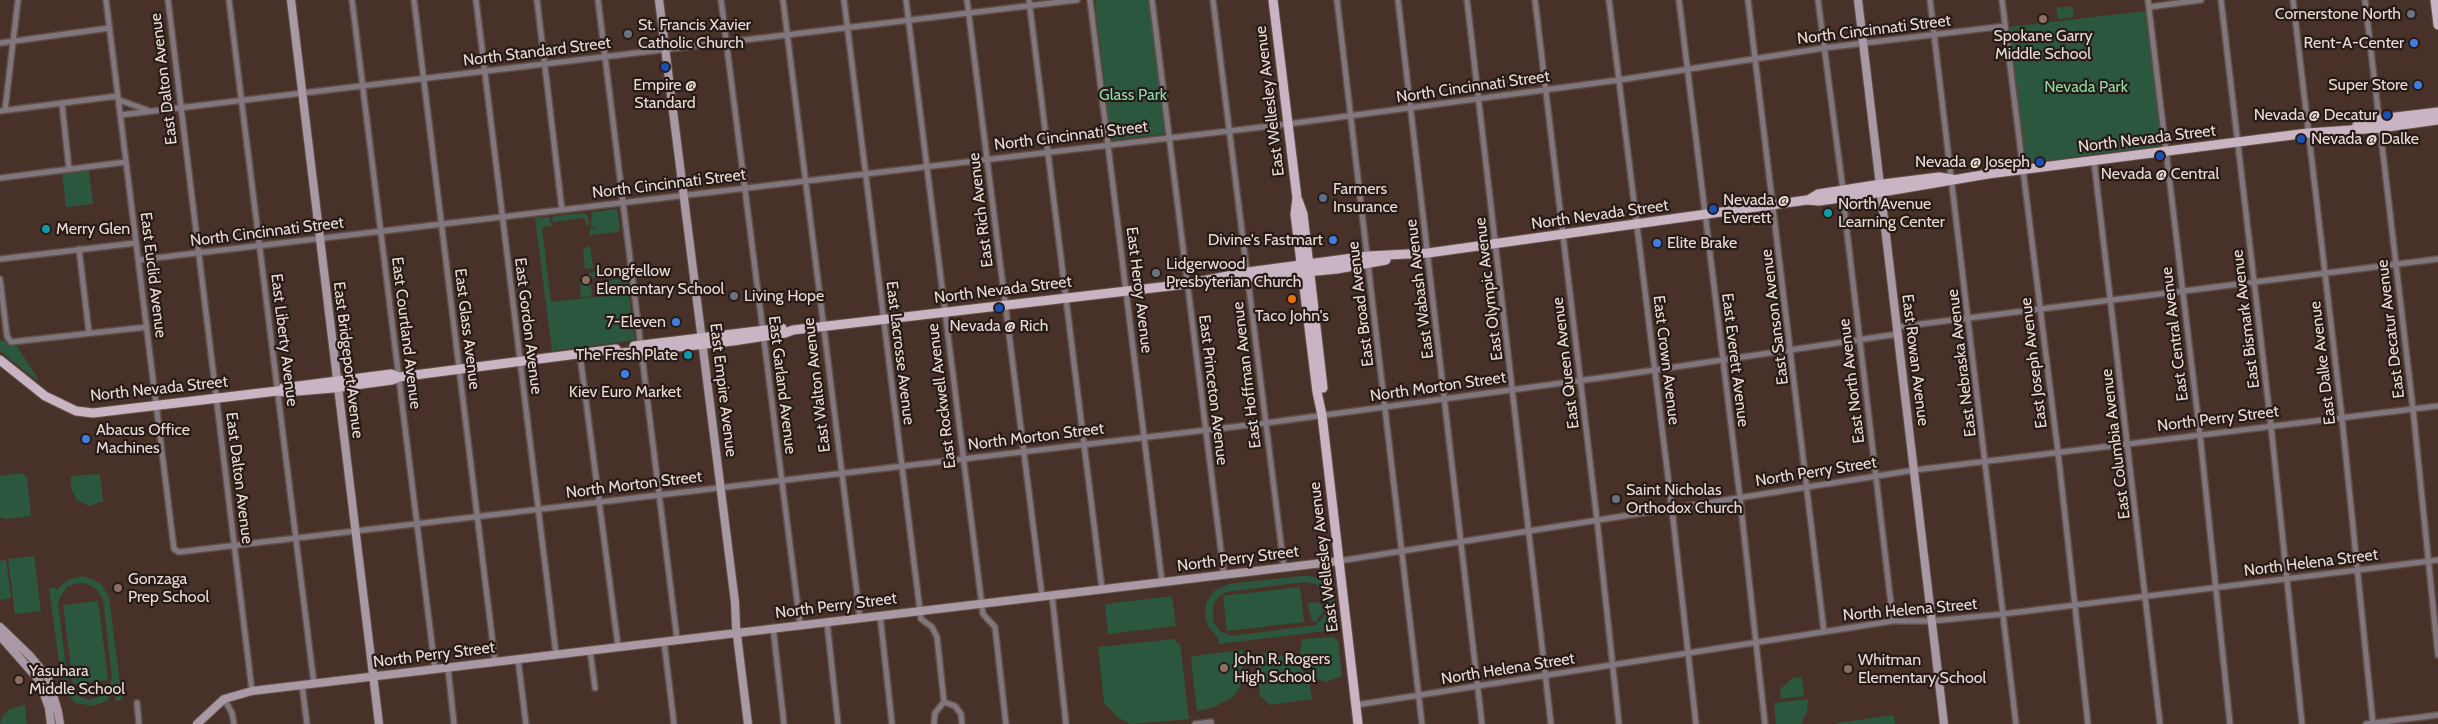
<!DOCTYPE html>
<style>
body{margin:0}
canvas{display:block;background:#473128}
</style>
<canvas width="2438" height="724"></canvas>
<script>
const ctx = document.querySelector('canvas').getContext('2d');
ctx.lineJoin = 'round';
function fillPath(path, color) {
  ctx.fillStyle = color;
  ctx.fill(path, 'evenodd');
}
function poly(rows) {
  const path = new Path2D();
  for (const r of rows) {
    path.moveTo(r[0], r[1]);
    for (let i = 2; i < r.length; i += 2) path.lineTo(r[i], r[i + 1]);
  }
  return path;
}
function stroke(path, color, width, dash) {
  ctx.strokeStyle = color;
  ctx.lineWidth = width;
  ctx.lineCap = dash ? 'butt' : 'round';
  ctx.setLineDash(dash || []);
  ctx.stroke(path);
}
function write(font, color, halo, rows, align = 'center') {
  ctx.font = font + ' Cabin,sans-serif';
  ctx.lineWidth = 4.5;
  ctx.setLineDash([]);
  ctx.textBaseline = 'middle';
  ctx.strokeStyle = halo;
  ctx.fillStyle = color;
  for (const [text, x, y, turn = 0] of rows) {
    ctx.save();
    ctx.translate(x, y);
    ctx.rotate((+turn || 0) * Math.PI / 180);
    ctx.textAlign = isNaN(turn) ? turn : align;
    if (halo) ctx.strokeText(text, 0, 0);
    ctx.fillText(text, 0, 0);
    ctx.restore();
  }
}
fillPath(poly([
 [1097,0,1149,0,1166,131,1163,134,1113,140,1111,138,1095,2],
 [2072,6,2074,17,2058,19,2056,8],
 [2145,11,2147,15,2162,143,2160,146,2028,163,2026,160,2009,27],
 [89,170,93,204,66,207,62,173],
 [617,209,620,228,618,232,589,235,590,229,596,227,591,226,592,212],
 [584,213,588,217,589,224,587,227,584,218,552,222,553,216],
 [549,217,552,226,542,227,551,302,624,294,622,279,627,279,635,340,552,351,535,218],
 [590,246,593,268,585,269,583,251,585,248],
 [625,268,625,276,621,275,584,279,590,273],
 [621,279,622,292,609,294,608,281],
 [590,280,592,296,581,298,580,282],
 [5,340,10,345,16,345,38,378,36,380,0,351,0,341],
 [21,473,27,477,31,516,5,519,0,517,0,476],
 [100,474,103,501,89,506,77,500,71,489,71,476],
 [34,556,41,611,15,614,8,559],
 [6,560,11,598,0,600,0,561],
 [82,576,92,579,101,584,109,597,122,700,116,701,114,693,106,701,93,706,76,703,66,694,62,685,49,588,55,587,56,590,68,580],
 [86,583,96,589,103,599,112,678,105,694,89,700,76,695,68,683,58,604,60,597,67,587,74,584],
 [1302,576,1311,576,1325,582,1334,596,1334,611,1326,626,1326,631,1219,644,1218,638,1208,626,1205,617,1206,603,1214,591,1229,584],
 [1304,582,1316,584,1327,598,1328,611,1316,625,1231,636,1220,631,1213,622,1213,605,1219,596,1226,592],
 [1300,587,1304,622,1227,631,1223,596],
 [1172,596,1176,626,1108,634,1105,604],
 [98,601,108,680,73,684,63,605],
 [1317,602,1326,607,1316,622,1312,621,1307,603],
 [1333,637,1338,641,1342,676,1326,682,1317,679,1303,664,1300,654,1301,642,1303,639],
 [1173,639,1180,644,1189,719,1131,724,1117,717,1104,703,1098,647],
 [1243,650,1243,676,1240,687,1233,697,1214,707,1197,711,1191,659,1193,656],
 [1270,653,1289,658,1297,663,1309,679,1312,699,1270,705,1260,696,1255,654],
 [1802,677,1804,696,1781,699,1780,689,1793,678],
 [1808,699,1807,712,1801,724,1776,724,1774,703],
 [25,705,27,724,0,724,2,717,10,709],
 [1894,715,1895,724,1837,724,1837,723]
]), '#2c573f');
const street = poly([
 [106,0,174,549,179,552,1266,423,1614,376,1898,334],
 [168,0,252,691],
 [229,0,314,684],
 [352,0,435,669],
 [414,0,495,661],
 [476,0,556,654],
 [537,0,562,210],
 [598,0,677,639],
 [721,0,800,624],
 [783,0,860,618],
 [844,0,921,619,932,627,937,637,944,702,935,713,934,724],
 [906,0,983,614,995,627,1006,724],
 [967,0,1042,596],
 [1029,0,1102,589],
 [1090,0,1162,582],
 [1152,0,1224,575],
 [1213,0,1284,568],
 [1337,0,1422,724],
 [1398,0,1482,724],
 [1467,0,1551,724],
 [1535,0,1597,520,1619,724],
 [1609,0,1672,509,1696,724],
 [1679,0,1740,498,1765,724],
 [1748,0,1824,632],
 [1818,0,1843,190],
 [1930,0,2016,724],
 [2002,0,2058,452,2088,724],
 [2148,0,2200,435,2230,724],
 [2221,0,2271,426,2302,724],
 [2293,0,2342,418,2373,724],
 [2365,0,2413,409,2438,655],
 [2149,7,2201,0],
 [0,43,110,28],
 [119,100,147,110],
 [62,104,69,169],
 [5,110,18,0],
 [0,111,118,96],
 [120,115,1077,0],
 [2094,161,2160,724],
 [0,178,126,162],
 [1843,198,1893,621],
 [79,249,89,333],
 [0,259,136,243],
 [138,260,1288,124,1619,80,1824,48,2005,26],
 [0,279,7,336,11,342,147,327],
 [1897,327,2438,259],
 [580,355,618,646],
 [1339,561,1915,470,2438,406],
 [1052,595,1066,724],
 [880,615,892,724],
 [827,622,838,724],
 [773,627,784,724],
 [664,641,674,724],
 [590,650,595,688],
 [518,659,526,724],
 [448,668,454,724],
 [302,685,307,724],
 [224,699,232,713,234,724],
 [944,702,955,706,961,714,962,724],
 [137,703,139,724],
 [1356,705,1893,621,1932,621,2003,614,2438,560],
 [1195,724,1211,722,1211,724],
 [2366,724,2438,715]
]);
const secondary = poly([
 [291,0,379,724],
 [659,0,735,602,736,627,748,724],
 [1858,0,1944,724],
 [0,627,30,656,48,678,58,712,60,724],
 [0,636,39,680,49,708,51,724],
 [197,724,224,699,252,691,1339,561]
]);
const primary = poly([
 [1273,0,1297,198,1295,214,1317,392,1322,415,1358,724],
 [2435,0,2438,25],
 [2357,125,2379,119,2438,112],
 [1298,200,1303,214,1323,388],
 [1808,200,1818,194,1875,185,1939,177,1952,179],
 [1233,279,1337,269,1386,260],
 [634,346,782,328],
 [611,351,622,353,733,341,785,333,793,330,1187,284,1248,272,1368,256,1428,253,1807,200,1819,201,1876,193,1988,174,2308,133,2380,128,2438,120],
 [0,360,45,396,76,411,93,413,277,391,286,392,333,388,392,380,399,377,616,349],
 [283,388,391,374,396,376]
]);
stroke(street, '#644f47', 8);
stroke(secondary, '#644f47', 10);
stroke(primary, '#644f47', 11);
stroke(street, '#80767d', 5);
stroke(secondary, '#a999a4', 8);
stroke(primary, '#c8b4c2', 9);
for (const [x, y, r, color] of [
 [2411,14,5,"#6b7280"],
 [2043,19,5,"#8d6e63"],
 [628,34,5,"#6b7280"],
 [2414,43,5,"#3f7fe0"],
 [665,67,5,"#1a4fb4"],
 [2418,85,5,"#3f7fe0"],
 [2387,115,5,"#1a4fb4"],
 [2301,139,5,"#1a4fb4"],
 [2160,156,5,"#1a4fb4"],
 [2040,162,5,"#1a4fb4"],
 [1323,198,5,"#5c6f8a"],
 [1713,209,5,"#1a4fb4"],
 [1828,213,5,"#0f9aa8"],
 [46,229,5,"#0f9aa8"],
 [1333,240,5,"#3f7fe0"],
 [1657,243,5,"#3f7fe0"],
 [1156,273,5,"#6b7280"],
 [586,280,5,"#8d6e63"],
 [734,296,5,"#6b7280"],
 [1292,299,5,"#e8710a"],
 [999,308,5,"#1a4fb4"],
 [676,322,5,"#3f7fe0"],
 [688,355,5,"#0f9aa8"],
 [625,374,5,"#3f7fe0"],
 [86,439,5,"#3f7fe0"],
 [1616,499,5,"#6b7280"],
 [118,588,5,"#8d6e63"],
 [1224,668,5,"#8d6e63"],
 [1848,669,5,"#8d6e63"],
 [19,680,5,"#8d6e63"]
]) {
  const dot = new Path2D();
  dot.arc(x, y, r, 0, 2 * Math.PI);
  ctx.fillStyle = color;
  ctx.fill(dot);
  stroke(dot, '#261b17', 2);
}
write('16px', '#e9dad4', '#261b17', [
 ["Cornerstone North",2401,14,"right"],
 ["St. Francis Xavier",638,25],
 ["Catholic Church",638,43],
 ["Spokane Garry",2043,36,"center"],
 ["Middle School",2043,54,"center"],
 ["Rent-A-Center",2404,43,"right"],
 ["Empire @",665,85,"center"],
 ["Standard",665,103,"center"],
 ["Super Store",2408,85,"right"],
 ["Nevada @ Decatur",2377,115,"right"],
 ["Nevada @ Dalke",2311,139],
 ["Nevada @ Joseph",2030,162,"right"],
 ["Nevada @ Central",2160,174,"center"],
 ["Farmers",1333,189],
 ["Insurance",1333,207],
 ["Nevada @",1723,200],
 ["Everett",1723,218],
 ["North Avenue",1838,204],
 ["Learning Center",1838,222],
 ["Merry Glen",56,229],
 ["Divine's Fastmart",1323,240,"right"],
 ["Elite Brake",1667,243],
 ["Lidgerwood",1166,264],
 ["Presbyterian Church",1166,282],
 ["Longfellow",596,271],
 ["Elementary School",596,289],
 ["Living Hope",744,296],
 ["Taco John's",1292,316,"center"],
 ["7-Eleven",666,322,"right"],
 ["Nevada @ Rich",999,326,"center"],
 ["The Fresh Plate",678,355,"right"],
 ["Kiev Euro Market",625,392,"center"],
 ["Abacus Office",96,430],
 ["Machines",96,448],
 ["Saint Nicholas",1626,490],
 ["Orthodox Church",1626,508],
 ["Gonzaga",128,579],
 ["Prep School",128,597],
 ["John R. Rogers",1234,659],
 ["High School",1234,677],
 ["Whitman",1858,660],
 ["Elementary School",1858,678],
 ["Yasuhara",29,671],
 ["Middle School",29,689]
], 'left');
write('16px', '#e9dad4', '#261b17', [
 ["North Cincinnati Street",1874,30,-7],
 ["North Standard Street",537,52,-7],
 ["East Dalton Avenue",164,79,-97],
 ["North Cincinnati Street",1473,87,-8],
 ["East Wellesley Avenue",1270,101,-97],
 ["North Cincinnati Street",1071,136,-7],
 ["North Nevada Street",2147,139,-7],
 ["North Cincinnati Street",669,184,-7],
 ["East Rich Avenue",981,210,-97],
 ["North Nevada Street",1600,215,-8],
 ["North Cincinnati Street",267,232,-7],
 ["East Euclid Avenue",153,275,83],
 ["East Wabash Avenue",1420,289,-97],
 ["East Olympic Avenue",1489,289,-97],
 ["North Nevada Street",1003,290,-7],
 ["East Heroy Avenue",1139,290,83],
 ["East Broad Avenue",1361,304,-97],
 ["East Sanson Avenue",1775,317,-97],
 ["East Bismark Avenue",2246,319,-97],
 ["East Gordon Avenue",528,326,83],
 ["East Glass Avenue",467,329,83],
 ["East Decatur Avenue",2391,329,-97],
 ["East Courtland Avenue",406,333,83],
 ["East Central Avenue",2175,334,-97],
 ["East Liberty Avenue",284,340,83],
 ["East Lacrosse Avenue",900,353,83],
 ["East Bridgeport Avenue",348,360,83],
 ["East Crown Avenue",1666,360,83],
 ["East Everett Avenue",1735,360,83],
 ["East Rowan Avenue",1915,360,83],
 ["East Queen Avenue",1566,363,-97],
 ["East Nebraska Avenue",1962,363,-97],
 ["East Joseph Avenue",2034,363,-97],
 ["East Dalke Avenue",2323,363,-97],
 ["East Hoffman Avenue",1247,375,-97],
 ["East North Avenue",1852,381,-97],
 ["East Garland Avenue",782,385,83],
 ["East Walton Avenue",817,385,-97],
 ["North Morton Street",1438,387,-8],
 ["North Nevada Street",159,389,-6],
 ["East Empire Avenue",723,390,83],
 ["East Princeton Avenue",1213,390,83],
 ["East Rockwell Avenue",942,396,-97],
 ["North Perry Street",2218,419,-7],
 ["North Morton Street",1036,437,-7],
 ["East Columbia Avenue",2116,444,-97],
 ["North Perry Street",1816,472,-9],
 ["East Dalton Avenue",239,478,83],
 ["North Morton Street",634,485,-7],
 ["East Wellesley Avenue",1324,557,-97],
 ["North Perry Street",1238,559,-7],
 ["North Helena Street",2311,563,-7],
 ["North Perry Street",836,606,-7],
 ["North Helena Street",1910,610,-5],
 ["North Perry Street",434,655,-7],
 ["North Helena Street",1508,669,-9]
]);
write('16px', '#8bdbab', '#261b17', [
 ["Nevada Park",2086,87],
 ["Glass Park",1133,95]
]);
</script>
